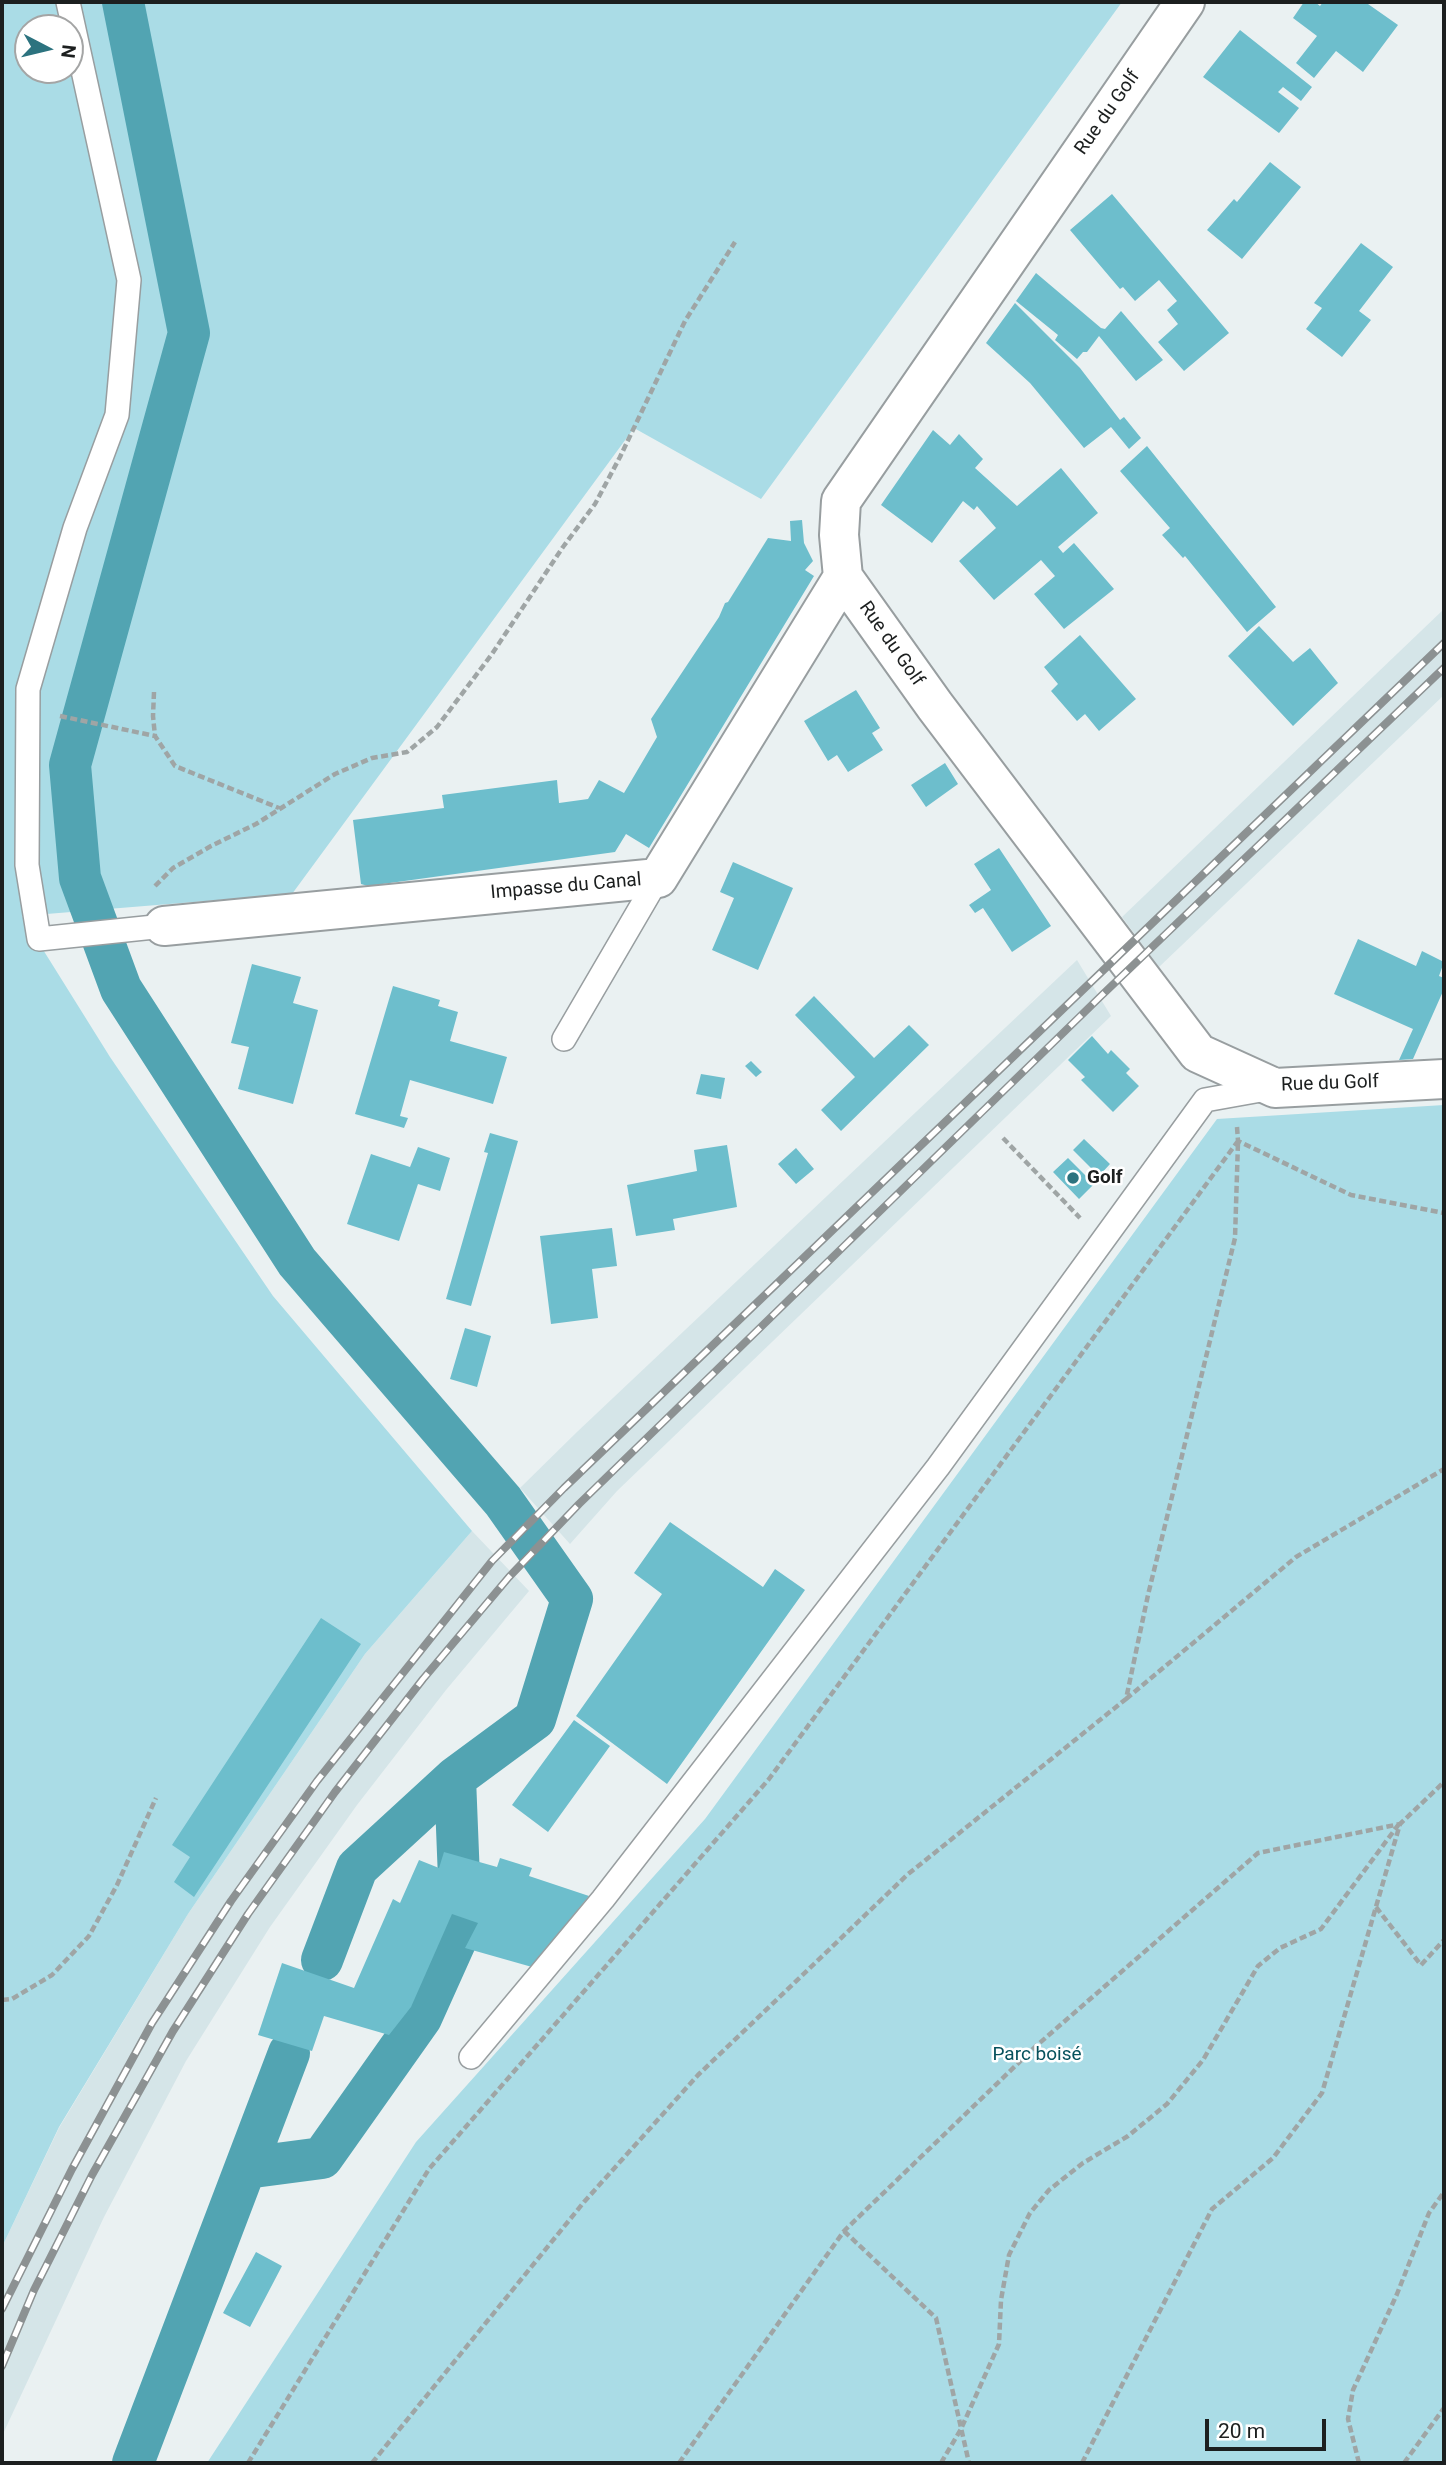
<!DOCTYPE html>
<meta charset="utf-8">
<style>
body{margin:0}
#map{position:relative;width:1446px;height:2465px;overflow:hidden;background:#eaf1f2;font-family:Roboto,sans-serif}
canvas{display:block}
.frame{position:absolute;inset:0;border:4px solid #1c1f1f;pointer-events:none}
.north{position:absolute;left:14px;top:14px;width:70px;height:70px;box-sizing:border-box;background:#fff;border:2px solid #a4a5a5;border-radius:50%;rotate:97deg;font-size:19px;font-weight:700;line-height:28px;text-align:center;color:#1c1f1f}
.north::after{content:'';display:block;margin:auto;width:24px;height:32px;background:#2c737f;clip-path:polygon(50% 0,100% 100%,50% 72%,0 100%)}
.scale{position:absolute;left:1205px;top:2419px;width:121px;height:32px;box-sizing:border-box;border:4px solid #1c1f1f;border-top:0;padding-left:9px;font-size:21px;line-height:24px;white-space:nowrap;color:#1c1f1f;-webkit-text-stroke:5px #fff;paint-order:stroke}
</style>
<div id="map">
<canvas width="1446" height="2465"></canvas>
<div class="frame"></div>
<div class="north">N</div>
<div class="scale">20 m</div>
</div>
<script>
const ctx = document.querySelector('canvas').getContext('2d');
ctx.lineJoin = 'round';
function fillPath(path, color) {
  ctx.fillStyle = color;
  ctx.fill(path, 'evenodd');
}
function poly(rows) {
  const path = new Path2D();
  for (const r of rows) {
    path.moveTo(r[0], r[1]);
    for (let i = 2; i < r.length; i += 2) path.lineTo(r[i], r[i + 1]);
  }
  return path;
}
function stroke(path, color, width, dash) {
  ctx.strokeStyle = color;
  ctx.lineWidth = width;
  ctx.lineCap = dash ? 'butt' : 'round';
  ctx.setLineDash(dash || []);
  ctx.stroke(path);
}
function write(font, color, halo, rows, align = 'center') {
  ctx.font = font + ' Roboto,sans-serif';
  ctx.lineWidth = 5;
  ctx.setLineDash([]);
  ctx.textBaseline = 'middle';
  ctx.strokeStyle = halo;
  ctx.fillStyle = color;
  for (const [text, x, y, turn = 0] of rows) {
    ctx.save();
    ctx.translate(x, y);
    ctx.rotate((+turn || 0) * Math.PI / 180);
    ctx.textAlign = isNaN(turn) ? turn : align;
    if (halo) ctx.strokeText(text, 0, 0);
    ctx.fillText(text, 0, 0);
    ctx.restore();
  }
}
fillPath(poly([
 [1444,609,1444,695,1159,967,1122,917],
 [1077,960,1111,1016,617,1491,570,1544,520,1488,578,1431],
 [472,1531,529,1591,446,1690,357,1805,270,1927,186,2061,104,2217,2,2436,2,2247,59,2128,188,1914,365,1654]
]), '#d5e5e8');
fillPath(poly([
 [2,2,1122,2,761,499,634,428,292,894,22,916,110,1057,273,1296,472,1531,365,1654,188,1914,59,2127,2,2247],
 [28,28,70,28,70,70,28,70],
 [1444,1105,1444,2463,207,2463,416,2142,705,1819,1217,1119]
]), '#aadce6');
stroke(poly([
 [123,2,189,333,70,765,80,878,121,989,297,1262,503,1501,572,1599,535,1719,455,1778,357,1868,322,1960],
 [246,2168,322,2158,421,2018,461,1929,455,1778],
 [133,2463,289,2053]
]), '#52a4b2', 42);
fillPath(poly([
 [1304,2,1315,2,1320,6,1323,2,1370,2,1368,4,1398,25,1363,72,1336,51,1314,78,1296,63,1317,36,1293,18],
 [1240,30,1312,87,1301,101,1283,87,1278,92,1299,108,1279,133,1203,77],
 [1270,162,1301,187,1242,259,1207,230,1234,199,1237,202],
 [1112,194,1229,333,1184,371,1158,342,1178,324,1167,310,1177,301,1159,280,1135,301,1123,287,1120,289,1070,230],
 [1361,243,1393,267,1359,311,1371,320,1342,357,1306,329,1322,308,1314,303],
 [1036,273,1101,328,1105,329,1121,311,1163,360,1136,381,1099,336,1087,352,1083,352,1077,359,1055,340,1058,335,1016,301],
 [1015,303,1080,368,1120,420,1124,417,1141,438,1129,449,1111,427,1084,448,1030,383,986,343],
 [933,430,950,445,959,434,983,459,975,468,1017,506,1061,468,1098,513,1058,547,1063,553,1074,543,1114,589,1064,629,1034,594,1055,576,1041,560,994,600,959,561,996,528,977,506,974,510,963,501,932,543,881,505],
 [1147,446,1276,607,1247,632,1185,556,1183,558,1162,535,1170,528,1120,471],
 [802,520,804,543,813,561,805,570,814,576,649,848,626,834,615,852,368,886,361,884,353,820,444,808,442,795,557,780,559,803,588,799,599,780,624,793,657,737,651,719,719,617,725,603,728,602,768,538,791,541,790,521],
 [1259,626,1293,662,1310,648,1338,683,1293,726,1228,656],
 [1080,635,1136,699,1099,731,1085,714,1077,721,1051,691,1058,684,1044,667],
 [856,690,880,728,872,733,883,750,848,772,837,755,828,761,804,721],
 [945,763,958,784,926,807,911,785],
 [999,848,1051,926,1012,952,983,908,975,913,969,905,991,890,974,864],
 [733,862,793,888,758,970,712,950,734,898,720,892],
 [1358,939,1416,966,1422,951,1444,962,1439,976,1444,978,1444,989,1413,1059,1399,1060,1413,1029,1334,994],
 [252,964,301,977,293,1003,318,1010,293,1104,238,1089,249,1047,231,1043],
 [393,986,440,1000,438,1006,458,1012,450,1041,507,1057,493,1104,410,1080,400,1116,408,1118,404,1128,355,1114],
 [814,996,874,1058,909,1025,929,1045,841,1131,821,1110,855,1077,795,1015],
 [1092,1036,1108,1054,1111,1050,1130,1069,1126,1073,1139,1086,1113,1112,1081,1080,1085,1077,1068,1060],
 [751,1061,762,1072,756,1077,745,1066],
 [701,1074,725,1078,721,1099,696,1094],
 [490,1133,518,1141,471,1306,446,1299,488,1153,484,1152],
 [1084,1139,1110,1164,1099,1176,1073,1150],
 [727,1145,737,1207,673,1219,675,1230,636,1236,627,1185,697,1171,694,1150],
 [418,1147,450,1158,440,1191,418,1184,399,1241,347,1224,371,1154,410,1167],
 [796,1148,814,1169,796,1184,778,1164],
 [1068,1158,1094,1184,1079,1199,1053,1172],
 [612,1228,617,1266,592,1269,598,1318,551,1324,540,1236],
 [465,1328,491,1336,477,1387,450,1379],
 [670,1522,763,1587,775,1569,805,1590,667,1784,576,1716,662,1594,634,1573],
 [321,1618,361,1644,194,1897,174,1882,190,1857,172,1845],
 [574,1720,610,1746,548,1832,512,1805],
 [444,1852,497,1867,500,1858,532,1868,529,1876,589,1896,532,1967,465,1948,478,1923,452,1914,411,2007,389,2035,324,2016,312,2051,258,2035,282,1963,354,1988,393,1899,400,1903,419,1860,439,1868],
 [256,2252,282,2266,250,2327,223,2313]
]), '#6dbecc');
const service = poly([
 [68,2,129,280,117,415,75,528,28,689,27,865,39,939,164,926],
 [564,1039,658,878],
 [471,2057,603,1899,938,1467,1205,1100,1272,1088]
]);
const minor = poly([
 [1185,2,841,501,839,535,843,577,935,706,1198,1053,1275,1088,1444,1079],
 [164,926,658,878,843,577]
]);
stroke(service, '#989ea0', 26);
stroke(minor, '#989ea0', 42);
stroke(poly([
 [154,692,153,716,155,736,175,766,279,808],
 [60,716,155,736],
 [155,886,173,868,211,846,256,824,335,774,372,758,407,752,437,727,492,654,563,547,595,504,620,457,685,321,735,242],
 [1237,1127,1238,1141,1351,1195,1444,1213],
 [1003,1138,1080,1218],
 [1126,1699,1296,1557,1444,1469],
 [1376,1907,1421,1965,1444,1940],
 [2,2000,12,1999,52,1975,89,1936,117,1885,156,1798],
 [844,2231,936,2318,969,2463],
 [248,2463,429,2169,769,1779,1238,1141],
 [372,2463,584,2202,698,2075,907,1875,1126,1699,1148,1595,1235,1238,1238,1142],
 [679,2463,844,2231,1035,2047,1258,1853,1400,1824],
 [941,2463,961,2429,999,2344,1001,2300,1009,2255,1030,2213,1049,2190,1083,2163,1128,2136,1167,2104,1203,2060,1258,1966,1280,1948,1321,1929,1399,1824],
 [1082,2463,1212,2209,1273,2158,1322,2093,1400,1824,1444,1782],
 [1359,2463,1348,2419,1353,2390,1397,2294,1429,2213,1444,2192],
 [1404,2463,1444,2408]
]), '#9fa5a5', 4.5, [7, 3.5]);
stroke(service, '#fff', 23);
stroke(minor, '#fff', 38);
const rail = poly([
 [2,2309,72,2169,152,2023,231,1901,317,1781,492,1561,564,1488,1444,643],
 [2,2366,34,2290,92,2175,173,2031,248,1914,335,1792,423,1679,509,1577,579,1504,1101,996,1444,668]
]);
stroke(rail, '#8c9192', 8);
stroke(rail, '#fff', 5, [16]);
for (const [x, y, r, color] of [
 [1073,1178,7,"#2c737f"]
]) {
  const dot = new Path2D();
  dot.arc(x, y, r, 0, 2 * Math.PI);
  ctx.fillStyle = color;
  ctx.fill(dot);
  stroke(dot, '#fff', 2.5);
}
write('19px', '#1c1f1f', '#fff', [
 ["Rue du Golf",1108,113,-55],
 ["Rue du Golf",891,644,55],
 ["Impasse du Canal",566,887,-5],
 ["Rue du Golf",1330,1084,-2]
]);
write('bold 19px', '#1c1f1f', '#fff', [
 ["Golf",1087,1178]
], 'left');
write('19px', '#06515c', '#fff', [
 ["Parc boisé",1037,2055]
]);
</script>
